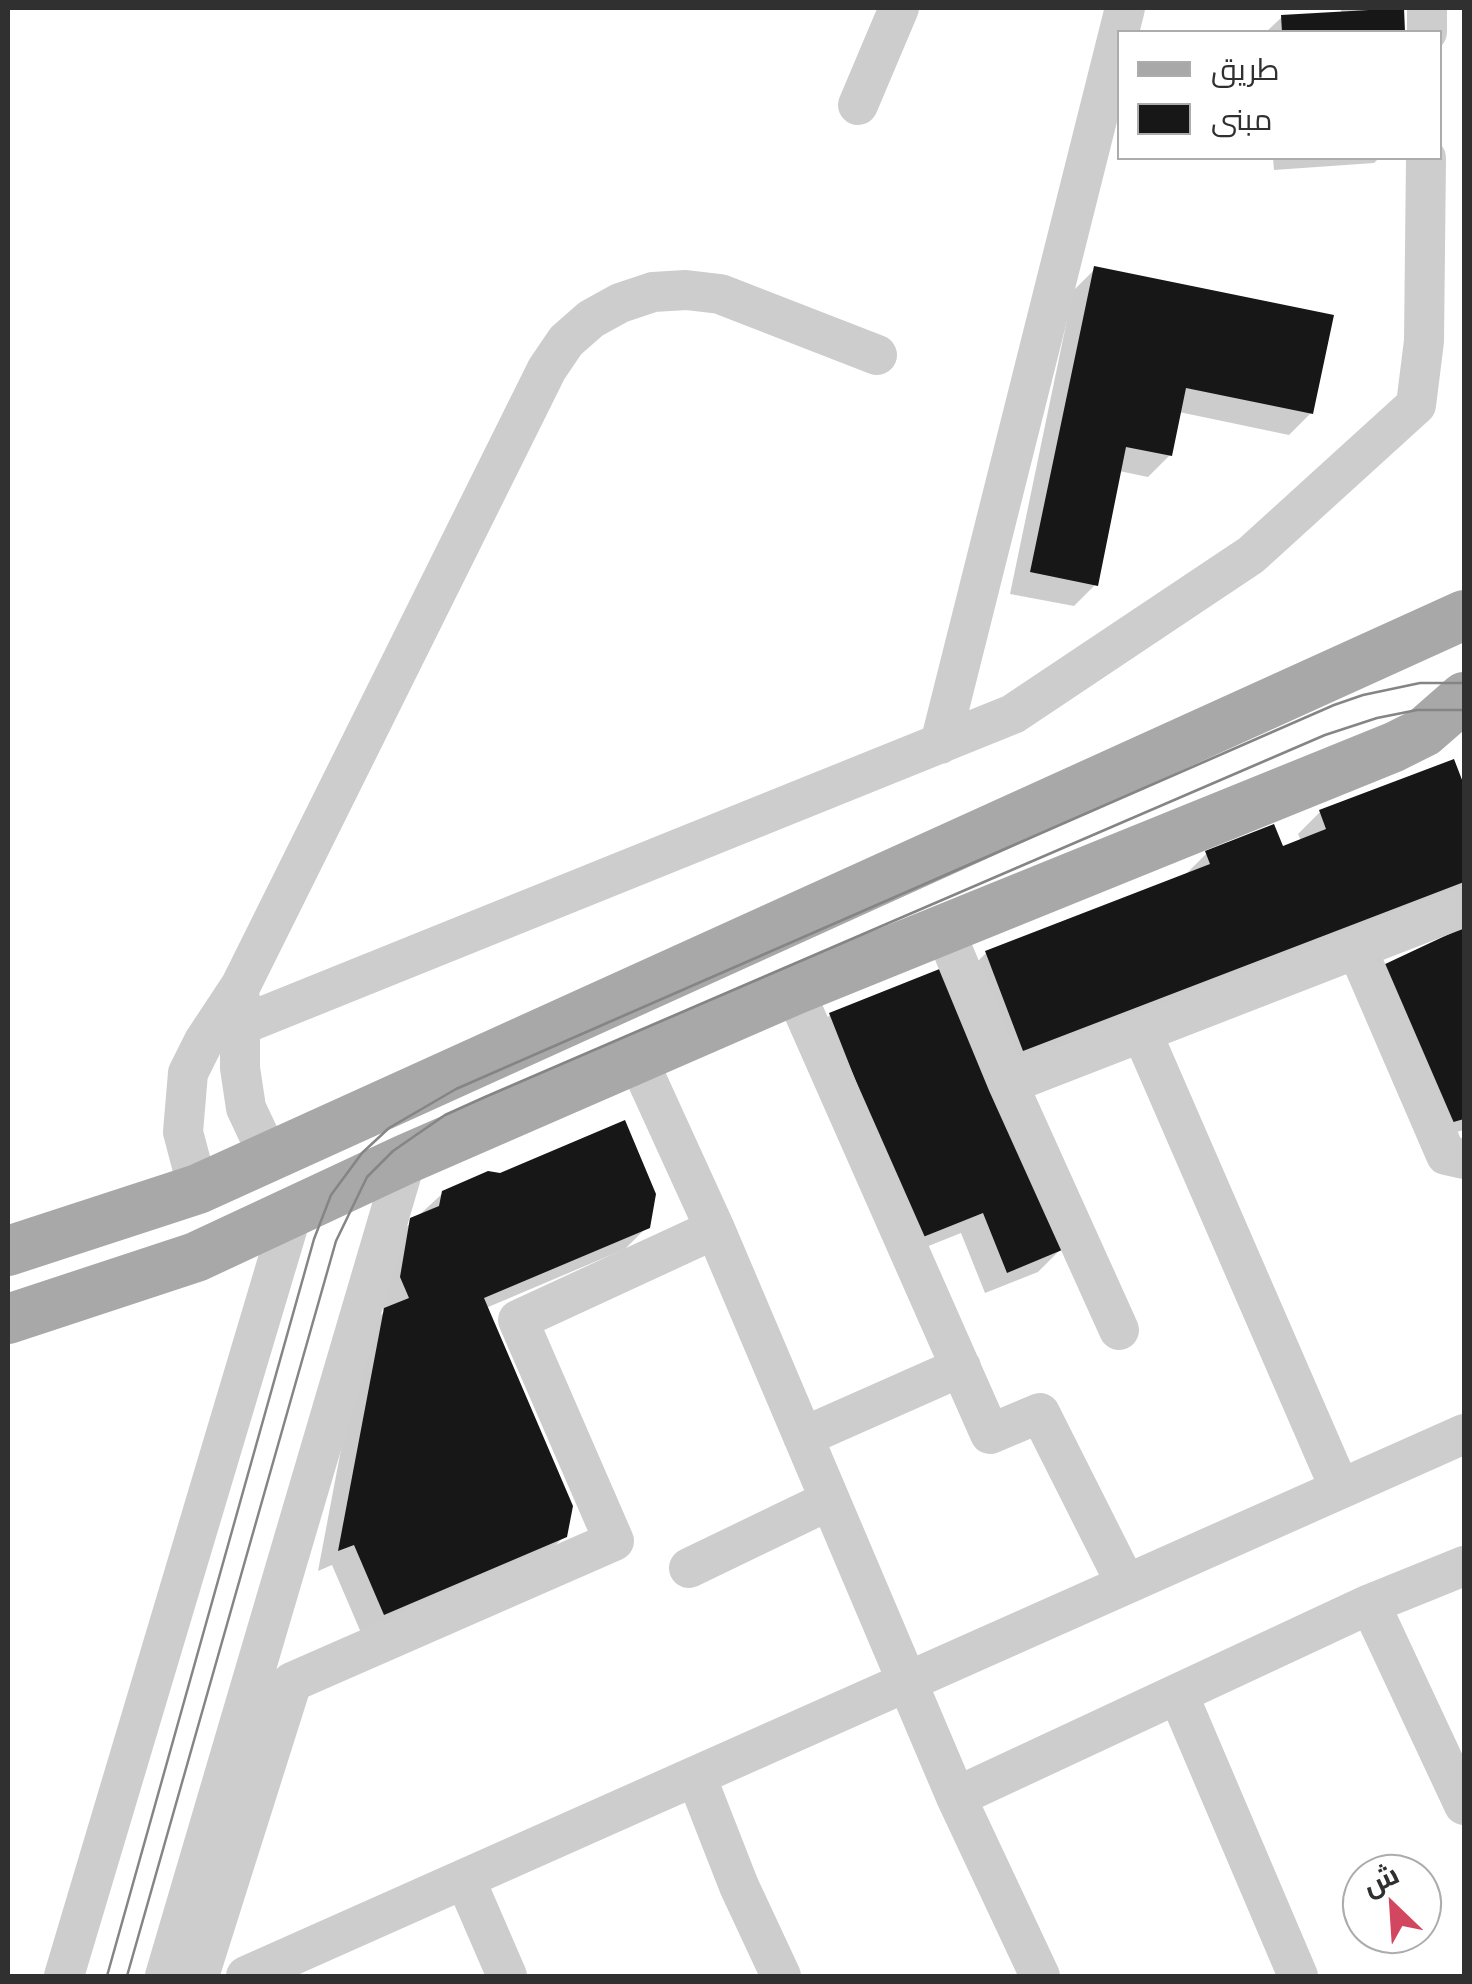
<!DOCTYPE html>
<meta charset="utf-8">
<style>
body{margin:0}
#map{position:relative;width:1472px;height:1984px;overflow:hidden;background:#fff;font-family:Barlow,Cairo,sans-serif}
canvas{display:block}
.frame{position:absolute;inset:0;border:10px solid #303030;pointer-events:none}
.legend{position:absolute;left:1117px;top:30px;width:325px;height:130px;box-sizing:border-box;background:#fff;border:2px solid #acacac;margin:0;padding:12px 18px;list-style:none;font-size:30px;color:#303030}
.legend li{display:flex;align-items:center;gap:20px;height:50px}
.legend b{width:50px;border:2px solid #acacac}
.north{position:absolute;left:1342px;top:1854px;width:100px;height:100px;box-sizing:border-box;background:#fff;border:2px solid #acacac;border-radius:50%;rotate:335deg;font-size:28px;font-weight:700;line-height:40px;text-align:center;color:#303030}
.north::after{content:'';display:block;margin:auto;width:35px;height:45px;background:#d2465f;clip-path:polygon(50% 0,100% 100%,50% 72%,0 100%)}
</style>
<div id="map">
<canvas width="1472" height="1984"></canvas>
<div class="frame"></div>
<ul class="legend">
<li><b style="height:12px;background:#a8a8a8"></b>طريق</li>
<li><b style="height:28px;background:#171717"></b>مبنى</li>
</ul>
<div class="north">ش</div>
</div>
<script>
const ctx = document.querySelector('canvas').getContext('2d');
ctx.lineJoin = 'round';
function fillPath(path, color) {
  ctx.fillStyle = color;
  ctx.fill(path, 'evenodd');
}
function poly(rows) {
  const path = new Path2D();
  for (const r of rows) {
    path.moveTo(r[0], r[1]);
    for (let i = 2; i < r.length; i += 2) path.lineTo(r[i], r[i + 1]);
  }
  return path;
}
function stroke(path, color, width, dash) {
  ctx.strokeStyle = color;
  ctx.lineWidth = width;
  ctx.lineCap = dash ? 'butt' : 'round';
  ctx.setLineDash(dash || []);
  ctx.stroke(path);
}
fillPath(poly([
 [1301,8,1401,9,1403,32,1266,32,1282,17,1341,13,1341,10],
 [1273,158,1379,158,1374,163,1274,170],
 [1464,197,1464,334,1462,334],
 [1095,269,1311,413,1289,435,1179,412,1170,455,1148,477,1119,471,1096,584,1074,606,1010,594,1073,291],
 [1464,789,1464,893,1001,1071,964,975,986,953,1185,875,1207,853,1281,849,1301,841,1298,834,1320,812],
 [1464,930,1464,1130,1433,1138,1383,968],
 [946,970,1060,1250,1038,1272,985,1293,961,1233,896,1259,808,1037,830,1015],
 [443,1193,647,1227,625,1249,486,1308,565,1536,542,1558,362,1635,332,1565,318,1571,363,1333,384,1312,379,1300,389,1243]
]), '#0003');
fillPath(poly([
 [1404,8,1405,32,1282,32,1281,15],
 [1094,266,1334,315,1313,414,1186,388,1172,456,1126,447,1098,586,1030,572],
 [1454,759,1464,785,1464,882,1023,1051,985,951,1210,864,1205,851,1274,824,1283,846,1326,829,1319,810],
 [1464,927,1464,1119,1450,1123,1381,966],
 [947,966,1062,1250,1007,1273,983,1213,918,1239,829,1013],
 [625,1120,656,1194,650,1228,484,1298,573,1506,567,1537,384,1615,354,1545,338,1551,384,1308,409,1298,400,1277,410,1218,439,1206,442,1191,488,1171,500,1173]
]), '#171717');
stroke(poly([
 [1427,32,1427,8],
 [858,105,899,8],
 [940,744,1125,8],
 [944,929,1008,1084,1119,1330],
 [1357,949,1446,1155,1464,1159],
 [794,990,990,1434,1040,1413,1126,1584],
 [240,999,240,1068,246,1108,269,1157],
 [239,1026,1013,714,1251,555,1416,405,1424,341,1426,158],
 [1142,1033,1340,1489],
 [637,1058,715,1229,956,1797,1040,1976],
 [1008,1084,1464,907],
 [198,1189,183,1132,188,1073,204,1041,241,985,547,369,566,341,591,319,620,303,653,292,686,290,720,294,877,355],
 [803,1437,961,1367],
 [689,1568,830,1500],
 [1370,1604,1464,1805],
 [1178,1694,1298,1976],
 [696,1776,739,1886,781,1976],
 [956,1797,1370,1604,1464,1566],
 [465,1879,507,1976],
 [64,1976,292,1213],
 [165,1976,406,1159],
 [199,1976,292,1682,614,1541,518,1320,715,1229],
 [246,1976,1464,1434]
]), '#cdcdcd', 40);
stroke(poly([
 [8,1251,198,1189,1464,615],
 [8,1319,196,1257,406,1159,794,990,1394,747,1424,732,1464,697]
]), '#a8a8a8', 50);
stroke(poly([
 [107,1976,314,1239,331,1195,362,1153,389,1128,456,1089,1334,705,1363,695,1420,683,1464,683],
 [127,1976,336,1241,367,1177,393,1151,445,1115,485,1097,1325,735,1377,718,1417,710,1464,710]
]), '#858585', 2.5);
</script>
